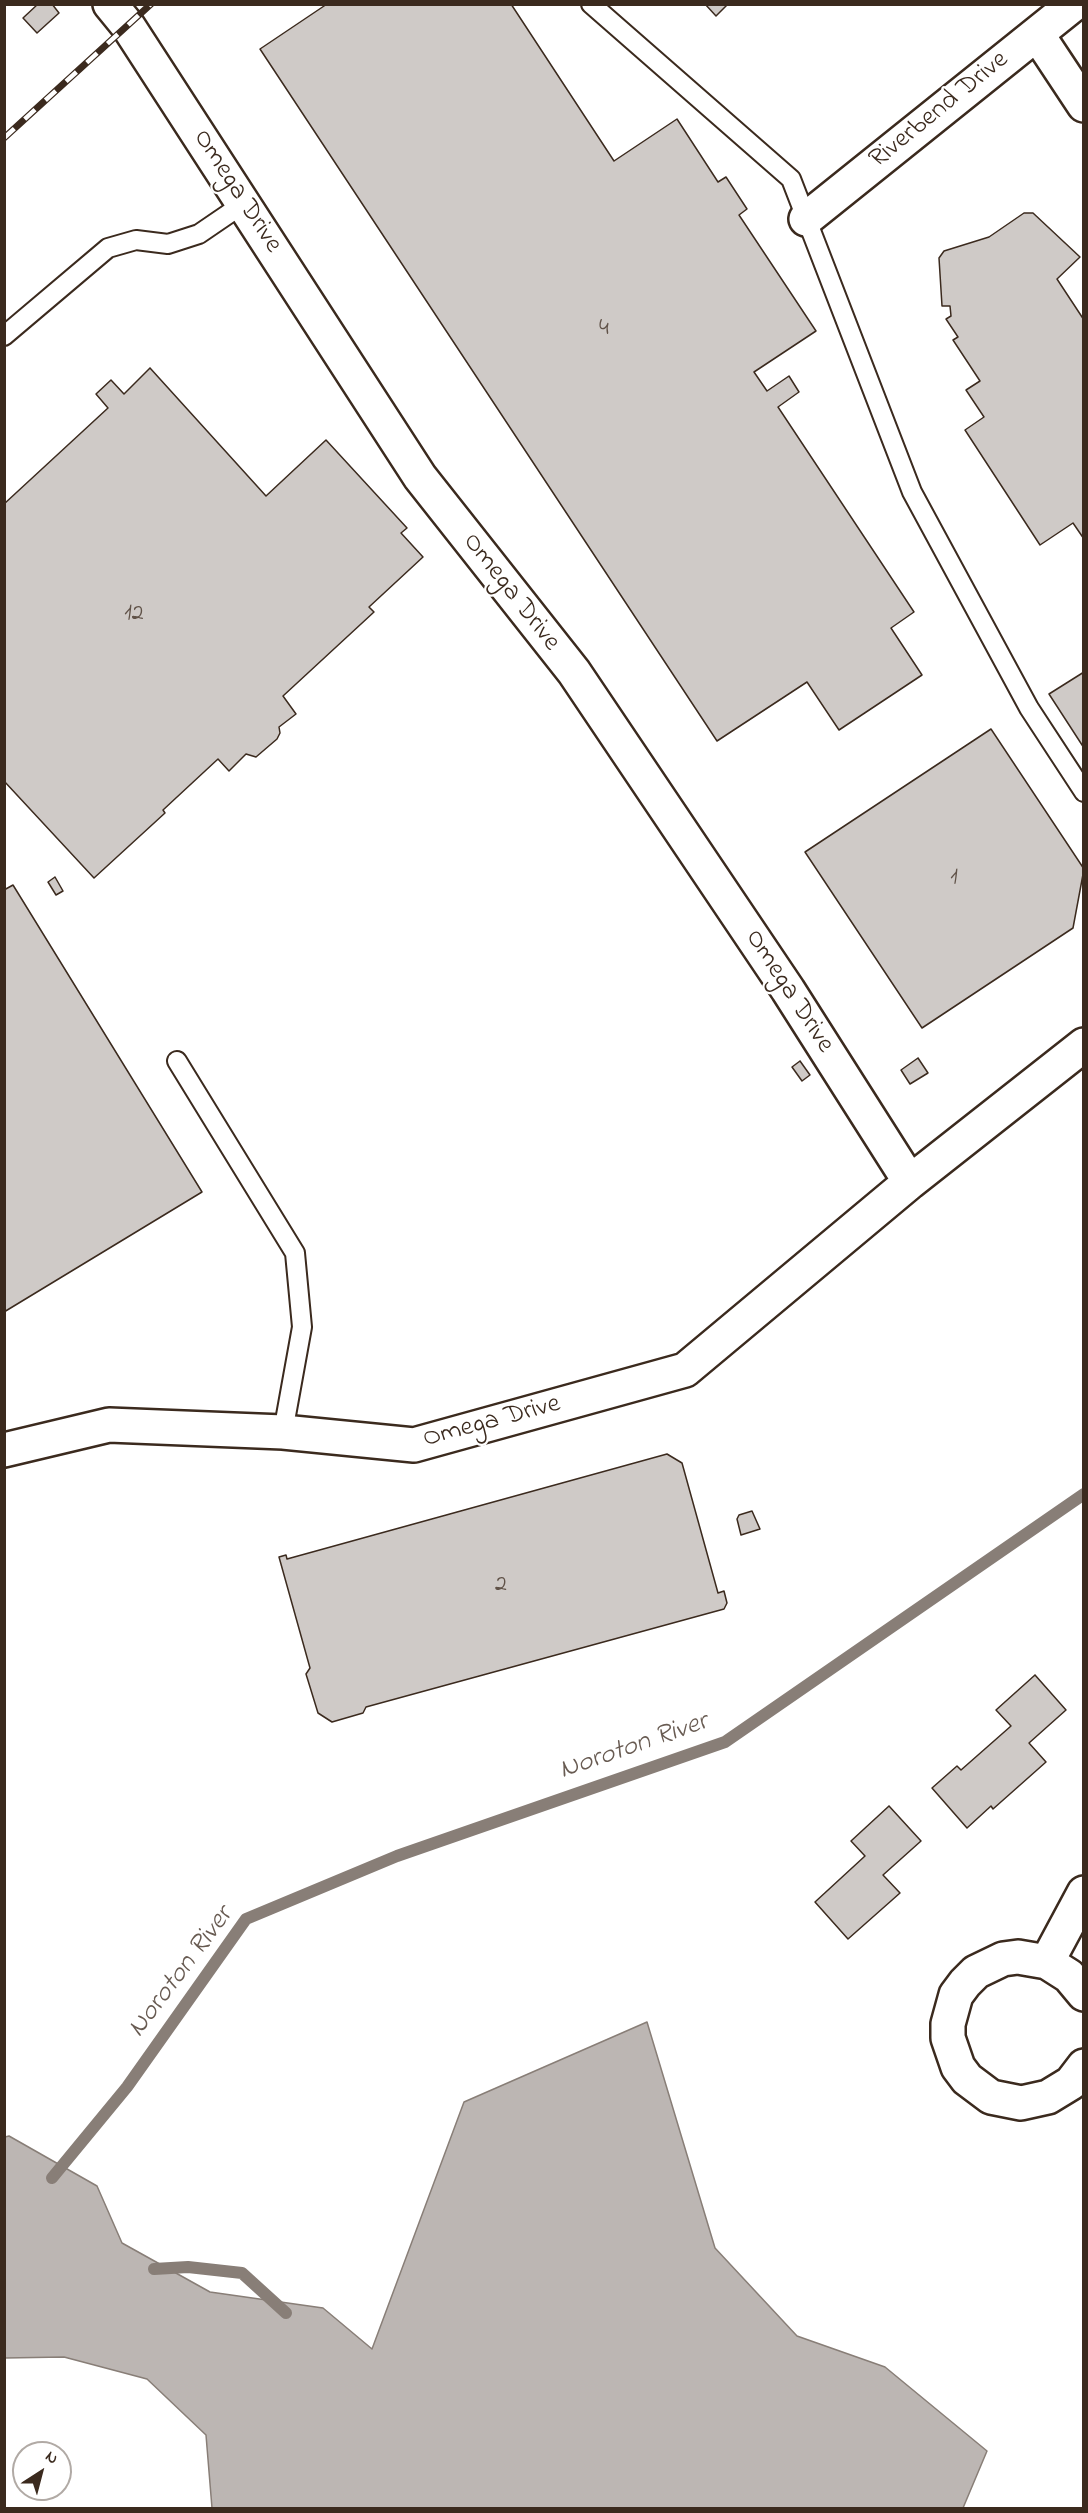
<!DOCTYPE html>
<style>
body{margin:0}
#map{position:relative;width:1088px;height:2513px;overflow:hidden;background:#fff;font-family:"Indie Flower",sans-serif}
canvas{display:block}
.frame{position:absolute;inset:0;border:6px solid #3b2a1e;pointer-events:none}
.north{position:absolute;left:12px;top:2441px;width:60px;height:60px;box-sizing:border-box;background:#fff;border:2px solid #b1aaa5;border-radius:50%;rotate:36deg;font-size:16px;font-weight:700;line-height:24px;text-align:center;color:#3b2a1e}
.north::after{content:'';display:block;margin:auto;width:21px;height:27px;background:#3b2a1e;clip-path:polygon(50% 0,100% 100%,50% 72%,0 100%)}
</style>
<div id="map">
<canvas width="1088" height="2513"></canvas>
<div class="frame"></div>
<div class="north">N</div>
</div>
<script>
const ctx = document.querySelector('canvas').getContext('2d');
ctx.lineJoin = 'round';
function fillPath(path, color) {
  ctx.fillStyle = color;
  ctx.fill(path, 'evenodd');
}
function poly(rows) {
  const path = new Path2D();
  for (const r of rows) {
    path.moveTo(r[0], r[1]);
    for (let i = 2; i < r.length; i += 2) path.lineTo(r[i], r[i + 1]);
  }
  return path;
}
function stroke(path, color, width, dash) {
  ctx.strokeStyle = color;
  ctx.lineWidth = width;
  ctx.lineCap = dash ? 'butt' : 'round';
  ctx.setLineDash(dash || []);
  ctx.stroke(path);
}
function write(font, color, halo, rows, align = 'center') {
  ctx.font = font + ' "Indie Flower",sans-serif';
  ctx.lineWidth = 4.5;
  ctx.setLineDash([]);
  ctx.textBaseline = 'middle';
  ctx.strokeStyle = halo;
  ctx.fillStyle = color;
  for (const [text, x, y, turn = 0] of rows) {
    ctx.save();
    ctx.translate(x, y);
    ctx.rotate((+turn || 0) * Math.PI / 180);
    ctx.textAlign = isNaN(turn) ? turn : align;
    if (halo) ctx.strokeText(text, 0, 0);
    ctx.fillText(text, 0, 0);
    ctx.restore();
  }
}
const water = poly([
 [647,2022,715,2248,797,2336,885,2367,987,2451,963,2508,212,2508,206,2435,147,2379,64,2357,5,2358,5,2137,9,2136,97,2186,122,2243,210,2292,323,2308,372,2349,464,2102,647,2022]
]);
fillPath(water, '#bcb6b3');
stroke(water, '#887e77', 1.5);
stroke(poly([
 [52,2178,127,2087,246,1919,397,1856,725,1742,1084,1494],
 [154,2269,188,2267,242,2273,286,2313]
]), '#887e77', 12);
const building = poly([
 [38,4,52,4,59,13,37,33,23,18,38,4],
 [327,4,511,4,614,161,677,119,718,182,726,177,747,209,739,215,816,331,754,372,767,391,789,376,799,392,778,407,914,612,891,628,922,675,839,730,807,682,717,741,260,49,327,4],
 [705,4,728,4,716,16,705,4],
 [1024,213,1033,213,1080,257,1057,279,1084,320,1084,539,1073,523,1040,545,965,430,984,417,966,390,980,381,953,340,958,337,946,319,951,316,950,306,942,306,939,258,944,251,989,237,1024,213],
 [150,368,266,496,326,440,407,528,401,533,423,557,369,607,374,612,283,696,296,714,279,727,280,733,277,739,256,757,246,754,229,771,218,759,163,810,165,813,94,878,4,781,4,504,108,408,96,394,111,380,124,394,150,368],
 [1084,672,1084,748,1049,694,1084,672],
 [991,729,1084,869,1073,928,922,1028,805,852,991,729],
 [55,877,63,891,56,895,48,882,55,877],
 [13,885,202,1192,4,1312,4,890,13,885],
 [918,1058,928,1073,910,1084,901,1070,918,1058],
 [800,1061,810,1075,802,1081,792,1067,800,1061],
 [667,1454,682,1463,718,1593,724,1591,727,1603,724,1609,366,1707,363,1713,332,1722,318,1713,306,1674,310,1668,279,1557,286,1555,287,1559,667,1454],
 [752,1511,760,1529,741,1535,737,1519,739,1515,752,1511],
 [1035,1675,1066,1710,1029,1743,1046,1762,993,1809,991,1806,967,1828,932,1788,957,1766,961,1770,1011,1726,996,1710,1035,1675],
 [889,1806,921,1841,883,1875,900,1893,848,1939,815,1902,865,1856,851,1841,889,1806]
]);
fillPath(building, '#cfcac7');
stroke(building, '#3b2a1e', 1.5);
const lane = poly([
 [591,4,791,179,912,492,1029,708,1084,792],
 [4,336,108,248,136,240,168,244,199,234,243,204],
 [177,1061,295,1253,302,1327,283,1432]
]);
const street = poly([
 [110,4,128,26,420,477,574,672,788,990,910,1182],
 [1037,34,1084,105],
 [806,219,1074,4],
 [4,1450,109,1425,283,1432,414,1445,685,1370,910,1182,1084,1045],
 [1047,1962,1084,1893],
 [1084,1994,1069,1976,1047,1962,1018,1957,1003,1959,976,1972,965,1983,956,1995,948,2024,948,2038,958,2067,967,2079,991,2097,1021,2103,1048,2097,1071,2083,1084,2066]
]);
stroke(lane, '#3b2a1e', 22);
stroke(street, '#3b2a1e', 38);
stroke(lane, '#fff', 18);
stroke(street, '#fff', 33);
const rail = poly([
 [4,138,151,4]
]);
stroke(rail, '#3b2a1e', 7);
stroke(rail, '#fff', 4.5, [14]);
write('24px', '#605248', null, [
 ["4",604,330],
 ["12",134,615],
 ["1",954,879],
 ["2",501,1586]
]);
write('27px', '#3b2a1e', '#fff', [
 ["Riverbend Drive",940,111,-39],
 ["Omega Drive",236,192,57],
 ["Omega Drive",510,593,52],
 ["Omega Drive",788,992,57],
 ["Omega Drive",492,1423,-15]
]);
write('italic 28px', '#685b52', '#fff', [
 ["Noroton River",634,1748,-19],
 ["Noroton River",182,1973,-53]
]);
</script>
